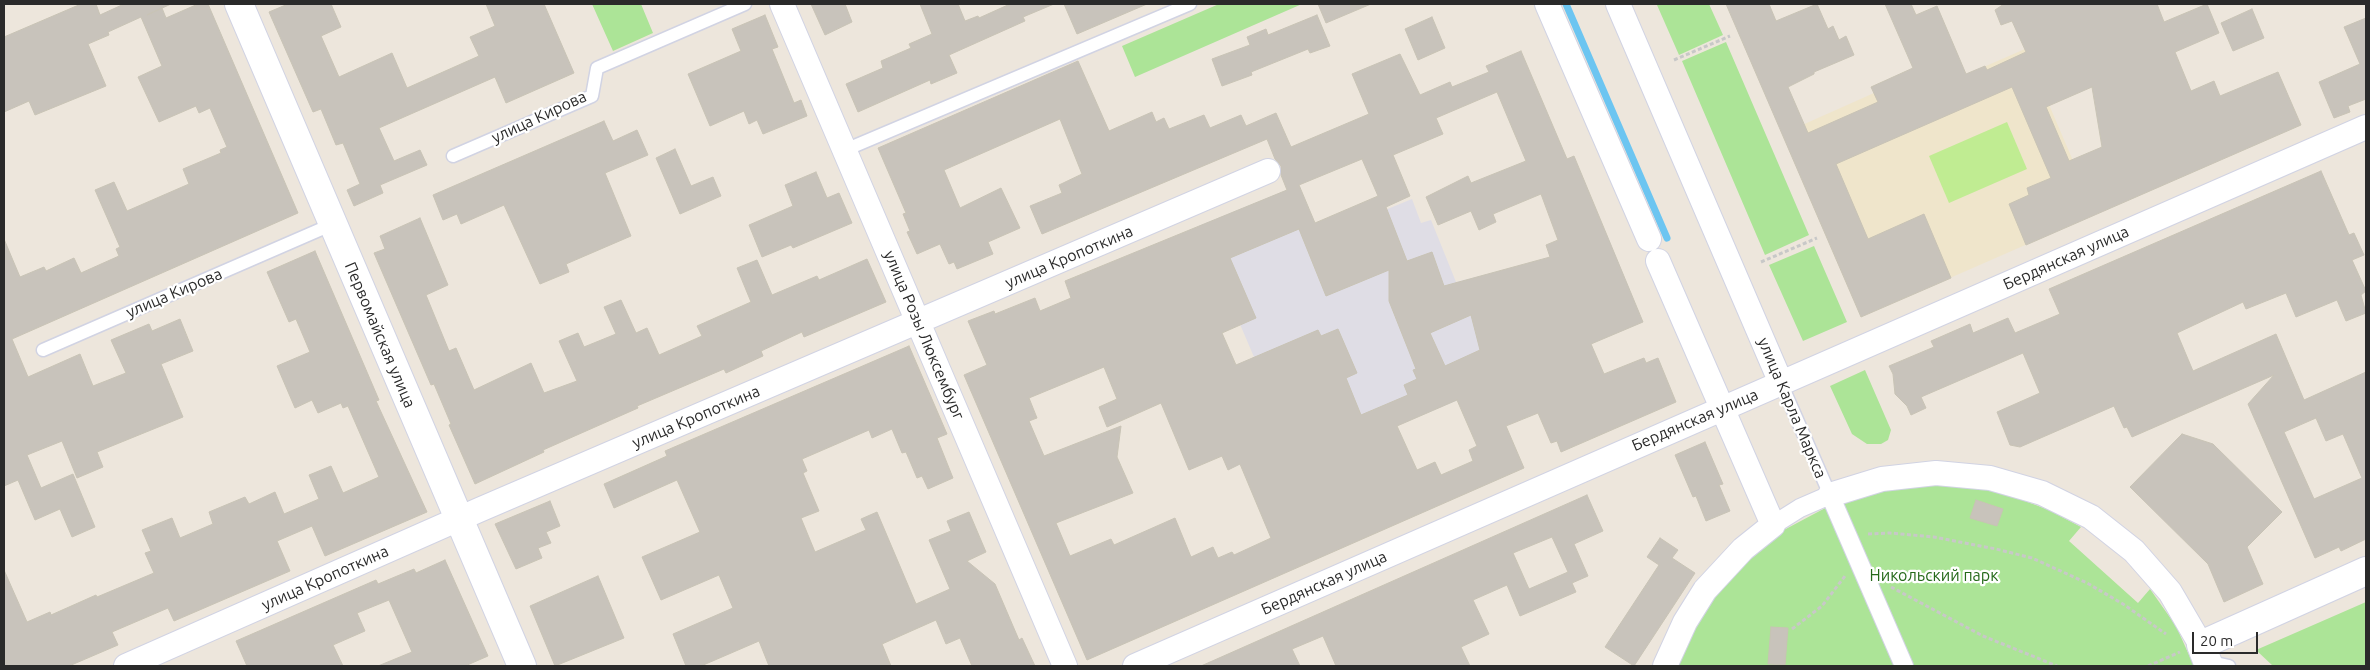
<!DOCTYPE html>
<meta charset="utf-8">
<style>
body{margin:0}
#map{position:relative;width:2370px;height:670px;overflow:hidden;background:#ede6dc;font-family:Ubuntu,sans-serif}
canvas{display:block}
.frame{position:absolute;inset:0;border:5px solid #2a2a2a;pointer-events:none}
.scale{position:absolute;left:2192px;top:632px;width:66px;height:22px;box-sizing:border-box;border:2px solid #2a2a2a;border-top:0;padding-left:6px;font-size:15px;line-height:18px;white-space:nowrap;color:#2a2a2a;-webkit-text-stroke:4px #fff;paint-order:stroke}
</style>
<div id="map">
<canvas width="2370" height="670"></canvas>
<div class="frame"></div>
<div class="scale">20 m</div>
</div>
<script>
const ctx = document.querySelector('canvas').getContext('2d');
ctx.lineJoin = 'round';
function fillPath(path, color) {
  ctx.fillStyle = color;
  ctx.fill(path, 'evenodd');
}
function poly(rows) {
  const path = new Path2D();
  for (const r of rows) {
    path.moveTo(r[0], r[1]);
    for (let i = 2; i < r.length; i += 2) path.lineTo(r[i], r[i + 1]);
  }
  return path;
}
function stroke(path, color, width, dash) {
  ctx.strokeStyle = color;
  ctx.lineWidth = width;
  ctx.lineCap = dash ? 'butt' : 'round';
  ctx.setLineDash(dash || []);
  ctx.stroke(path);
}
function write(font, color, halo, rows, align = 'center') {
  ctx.font = font + ' Ubuntu,sans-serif';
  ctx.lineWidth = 4.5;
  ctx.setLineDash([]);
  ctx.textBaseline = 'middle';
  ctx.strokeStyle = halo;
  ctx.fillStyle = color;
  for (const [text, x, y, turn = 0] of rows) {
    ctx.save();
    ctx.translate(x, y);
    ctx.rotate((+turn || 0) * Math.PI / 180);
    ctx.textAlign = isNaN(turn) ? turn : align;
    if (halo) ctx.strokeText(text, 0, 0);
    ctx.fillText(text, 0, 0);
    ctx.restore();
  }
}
fillPath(poly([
 [1299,185,1315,223,1346,226,1412,199,1421,223,1431,220,1456,282,1571,253,1608,237,1643,322,1352,445,1267,453,1228,470,1191,384,1254,357,1198,226]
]), '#dfdde5');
fillPath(poly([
 [2025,49,2096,214,1861,317,1782,134,1874,93,1871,87,1906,71,1917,96]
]), '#efe5cb');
fillPath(poly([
 [592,4,641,4,653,33,613,51],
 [1219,4,1302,4,1135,77,1122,46],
 [1661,4,1709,4,1723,35,1679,55,1657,5],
 [1726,42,1809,235,1765,255,1682,61],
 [1814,246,1847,322,1803,341,1769,265],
 [1865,370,1891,430,1888,440,1881,444,1867,444,1852,434,1830,386],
 [1948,485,1983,489,2017,498,2049,510,2081,527,2069,541,2138,603,2150,589,2176,626,2194,666,1674,666,1689,633,1729,576,1782,531,1829,506,1879,491,1913,486],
 [2366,602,2366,666,2273,666,2256,650]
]), '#ace497');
fillPath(poly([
 [2007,122,2027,169,1949,203,1929,156]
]), '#c0ec92');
stroke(poly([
 [1566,4,1667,238]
]), '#6cc5f1', 7);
const building = poly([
 [81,4,96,4,100,15,124,4,171,4,147,15,162,8,166,18,198,4,208,4,298,213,12,339,28,377,80,354,93,386,126,373,111,340,149,324,152,331,180,319,193,351,161,364,183,417,97,452,103,467,77,478,62,441,27,455,41,488,73,474,95,527,72,537,60,509,35,520,18,480,4,486,4,239,20,277,44,267,46,271,74,258,81,273,119,256,116,249,120,247,95,190,114,182,127,211,189,184,183,169,221,153,220,150,227,147,210,108,199,113,196,106,159,122,138,77,162,66,141,17,108,32,109,35,88,44,106,86,35,115,29,101,4,112,4,37,81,4],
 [288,4,331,4,341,27,321,36,339,77,392,53,407,88,479,56,470,37,495,26,486,4,544,4,574,73,506,103,495,77,379,128,394,161,420,150,427,165,380,185,383,193,354,206,347,190,360,184,343,143,336,145,321,109,313,112,269,12,288,4],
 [811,4,845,4,852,22,825,35,811,4],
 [920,4,958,4,965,21,978,16,979,18,1010,4,1054,4,1023,17,1025,21,949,55,957,73,931,84,930,80,858,112,846,84,883,68,881,61,911,48,909,44,932,34,920,4],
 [1064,4,1147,4,1077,34,1064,4],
 [1318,4,1371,4,1326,23,1318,4],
 [1726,4,1769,4,1776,21,1817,4,1828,29,1833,26,1839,40,1846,36,1854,55,1814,72,1814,74,1788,87,1808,133,1878,102,1871,87,1913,68,1885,4,1911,4,1916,15,1937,6,1966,74,1985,66,1987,70,2026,52,2012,21,2001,25,1995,10,2004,4,2157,4,2164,22,2207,4,2219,33,2175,52,2191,91,2214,81,2220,96,2278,72,2301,125,2026,245,2009,204,2029,195,2027,188,2051,178,2012,87,1893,139,1836,164,1868,239,1924,214,1951,278,1861,317,1726,4],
 [2092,87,2102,147,2069,161,2046,107,2092,87],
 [2252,9,2264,38,2233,51,2221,23,2252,9],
 [765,15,778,47,772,49,794,103,801,100,807,116,763,134,757,120,749,124,744,111,710,126,688,74,741,51,732,29,765,15],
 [1317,15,1330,46,1310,53,1308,49,1251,72,1252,75,1222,86,1212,59,1250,45,1247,37,1266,29,1268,35,1317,15],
 [1432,17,1445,48,1418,60,1405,29,1432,17],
 [2366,18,2366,99,2348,106,2350,112,2334,118,2319,82,2360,64,2344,27,2366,18],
 [1521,51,1567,159,1574,156,1643,322,1591,344,1604,374,1644,358,1646,363,1658,358,1676,402,1561,452,1557,441,1551,443,1538,413,1506,426,1524,468,1087,660,964,375,987,365,968,321,994,311,995,314,1035,298,1040,311,1071,298,1065,281,1287,190,1281,175,1281,166,1275,159,1267,139,1042,234,1030,206,1062,193,1059,185,1082,174,1060,119,944,170,960,208,1001,188,1020,228,988,242,993,254,957,269,954,262,949,264,940,244,917,254,907,232,910,231,903,214,906,213,878,148,1078,61,1109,131,1152,112,1156,122,1164,118,1169,129,1204,115,1210,128,1241,115,1246,126,1276,113,1291,147,1369,114,1352,74,1400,54,1420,95,1450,82,1452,87,1489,72,1486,66,1521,51],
 [1497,92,1526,161,1471,183,1468,176,1426,197,1438,225,1471,211,1479,230,1496,222,1493,214,1541,194,1558,240,1546,245,1550,257,1444,286,1432,252,1407,261,1386,207,1410,196,1393,155,1443,134,1436,118,1497,92],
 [1362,159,1378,196,1315,223,1299,185,1362,159],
 [1299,229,1326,296,1389,270,1389,301,1416,369,1413,370,1417,379,1404,385,1408,395,1361,415,1346,378,1357,373,1338,329,1321,336,1318,330,1236,365,1222,333,1256,318,1230,258,1299,229],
 [1471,315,1480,350,1445,366,1430,333,1471,315],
 [1104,367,1117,399,1099,407,1107,427,1161,403,1189,470,1222,456,1228,470,1240,464,1271,538,1234,555,1232,552,1218,558,1213,547,1191,557,1175,518,1114,545,1111,539,1070,556,1056,523,1133,493,1117,457,1121,426,1044,456,1029,421,1037,418,1029,398,1104,367],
 [1457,400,1477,446,1469,450,1473,461,1441,475,1435,462,1417,470,1397,426,1457,400],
 [604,121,613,141,637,130,648,155,605,173,631,236,566,264,569,272,540,284,504,205,461,224,457,214,443,220,433,195,604,121],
 [675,149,691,186,713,177,721,196,680,214,656,158,675,149],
 [2321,171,2349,235,2354,233,2364,255,2352,260,2366,291,2361,295,2366,313,2346,321,2337,300,2296,317,2286,293,2246,309,2243,302,2177,333,2193,371,2276,334,2304,400,2366,372,2366,539,2341,551,2339,547,2315,558,2248,404,2274,375,2132,437,2127,427,2124,428,2114,406,2020,447,2010,445,1997,412,2040,393,2023,353,1921,397,1926,408,1911,415,1907,406,1895,394,1893,374,1889,366,1934,347,1931,341,1970,324,1973,333,2008,318,2015,333,2060,314,2049,289,2321,171],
 [2316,418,2326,441,2343,434,2362,478,2314,499,2284,432,2316,418],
 [816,172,827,198,839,193,852,223,793,248,791,245,762,257,749,225,793,206,785,185,816,172],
 [420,218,448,285,426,295,449,351,456,348,474,390,531,363,544,393,577,381,559,341,578,333,584,347,616,334,604,307,621,300,636,333,647,328,659,355,702,336,697,326,751,302,737,268,757,260,772,295,817,276,819,280,867,259,886,302,804,337,802,332,761,351,763,356,726,373,724,369,637,406,638,408,543,450,544,452,475,484,449,425,451,424,434,384,431,385,374,253,385,249,380,236,420,218],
 [315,251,379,400,376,401,427,512,325,556,312,526,277,541,290,571,174,621,168,608,112,632,118,645,69,666,4,666,4,570,27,622,50,612,51,615,96,595,97,597,154,573,145,553,151,551,142,530,172,518,180,538,213,524,209,512,245,497,249,504,275,492,284,514,319,499,309,475,331,466,343,493,379,477,348,406,343,408,341,403,318,413,312,400,295,408,277,366,310,352,296,319,289,322,267,272,315,251],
 [909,346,947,434,937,438,953,478,928,489,922,476,917,478,906,452,902,453,892,429,872,438,869,430,802,459,807,471,803,473,819,511,801,518,815,552,866,530,861,519,877,512,916,604,950,589,929,540,951,531,947,521,969,512,986,552,967,561,995,584,1019,640,1022,638,1035,666,972,666,960,638,946,644,936,620,882,644,891,666,769,666,759,641,701,666,686,666,673,634,733,608,719,575,661,600,642,557,700,532,677,480,614,508,604,484,667,456,665,451,909,346],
 [2182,434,2213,444,2282,512,2247,547,2263,584,2224,602,2208,564,2130,487,2182,434],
 [1705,442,1723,484,1719,485,1730,511,1706,521,1696,496,1693,497,1675,455,1705,442],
 [1587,495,1603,531,1574,544,1588,576,1572,583,1576,592,1520,616,1507,585,1473,600,1489,634,1461,647,1470,666,1336,666,1323,636,1292,649,1300,666,1201,666,1587,495],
 [1552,537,1568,572,1529,589,1513,553,1552,537],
 [1976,500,2003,509,1997,526,1970,518,1976,500],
 [550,501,560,526,546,532,551,543,538,548,542,558,516,569,495,524,550,501],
 [1660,538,1678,550,1672,558,1695,573,1634,666,1605,647,1659,565,1647,557,1660,538],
 [445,560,488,656,465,666,378,666,412,652,389,600,357,613,365,631,333,645,343,666,247,666,236,641,376,580,378,584,414,569,416,573,445,560],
 [598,576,624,638,555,666,530,606,598,576],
 [1771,627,1788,628,1785,665,1768,664,1771,627]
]);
fillPath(building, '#c8c3bb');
stroke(building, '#c8c3b5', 1);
const service = poly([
 [845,150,1190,4],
 [453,156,592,96,597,68,745,4],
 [43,350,333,224],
 [1781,383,1830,495],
 [2207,661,2229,666]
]);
const pedestrian = poly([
 [1773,525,1800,508,1830,495,1904,666]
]);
const minor = poly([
 [782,4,1065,666],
 [1547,4,1649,239],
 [1618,4,1781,383],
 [1658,261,1773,525,1743,549,1705,590,1685,622,1665,666],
 [1830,495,1882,479,1936,473,1990,478,2042,493,2091,517,2134,551,2170,592,2201,645],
 [126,666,479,510,1268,171],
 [1135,666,2366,127]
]);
const tertiary = poly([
 [239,4,522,666],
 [2209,666,2201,645,2366,571]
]);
stroke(service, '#d1d3e3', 15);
stroke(pedestrian, '#d1d3e3', 20);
stroke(minor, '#d1d3e3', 26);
stroke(tertiary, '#d1d3e3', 30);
stroke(poly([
 [1674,60,1730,36],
 [1761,262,1817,238],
 [1868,534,1890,533,1934,537,1996,549,2032,558,2087,583,2123,604,2166,634],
 [1891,587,1983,636,2057,666],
 [1792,629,1822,606,1845,576],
 [2148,666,2180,652]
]), '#c8c8c8', 3, [4, 2.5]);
stroke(service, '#fff', 12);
stroke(pedestrian, '#fff', 18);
stroke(minor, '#fff', 24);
stroke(tertiary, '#fff', 28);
write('16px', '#2a2a2a', '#fff', [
 ["улица Кирова",539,117,-25],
 ["улица Кропоткина",1069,257,-23],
 ["Бердянская улица",2066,258,-24],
 ["улица Кирова",174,293,-23],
 ["Первомайская улица",380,335,67],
 ["улица Розы Люксембург",924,335,67],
 ["улица Карла Маркса",1792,408,67],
 ["улица Кропоткина",696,417,-23],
 ["Бердянская улица",1695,420,-23],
 ["улица Кропоткина",325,578,-24],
 ["Бердянская улица",1324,583,-24]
]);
write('16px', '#246919', '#fff', [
 ["Никольский парк",1934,576]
]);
</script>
